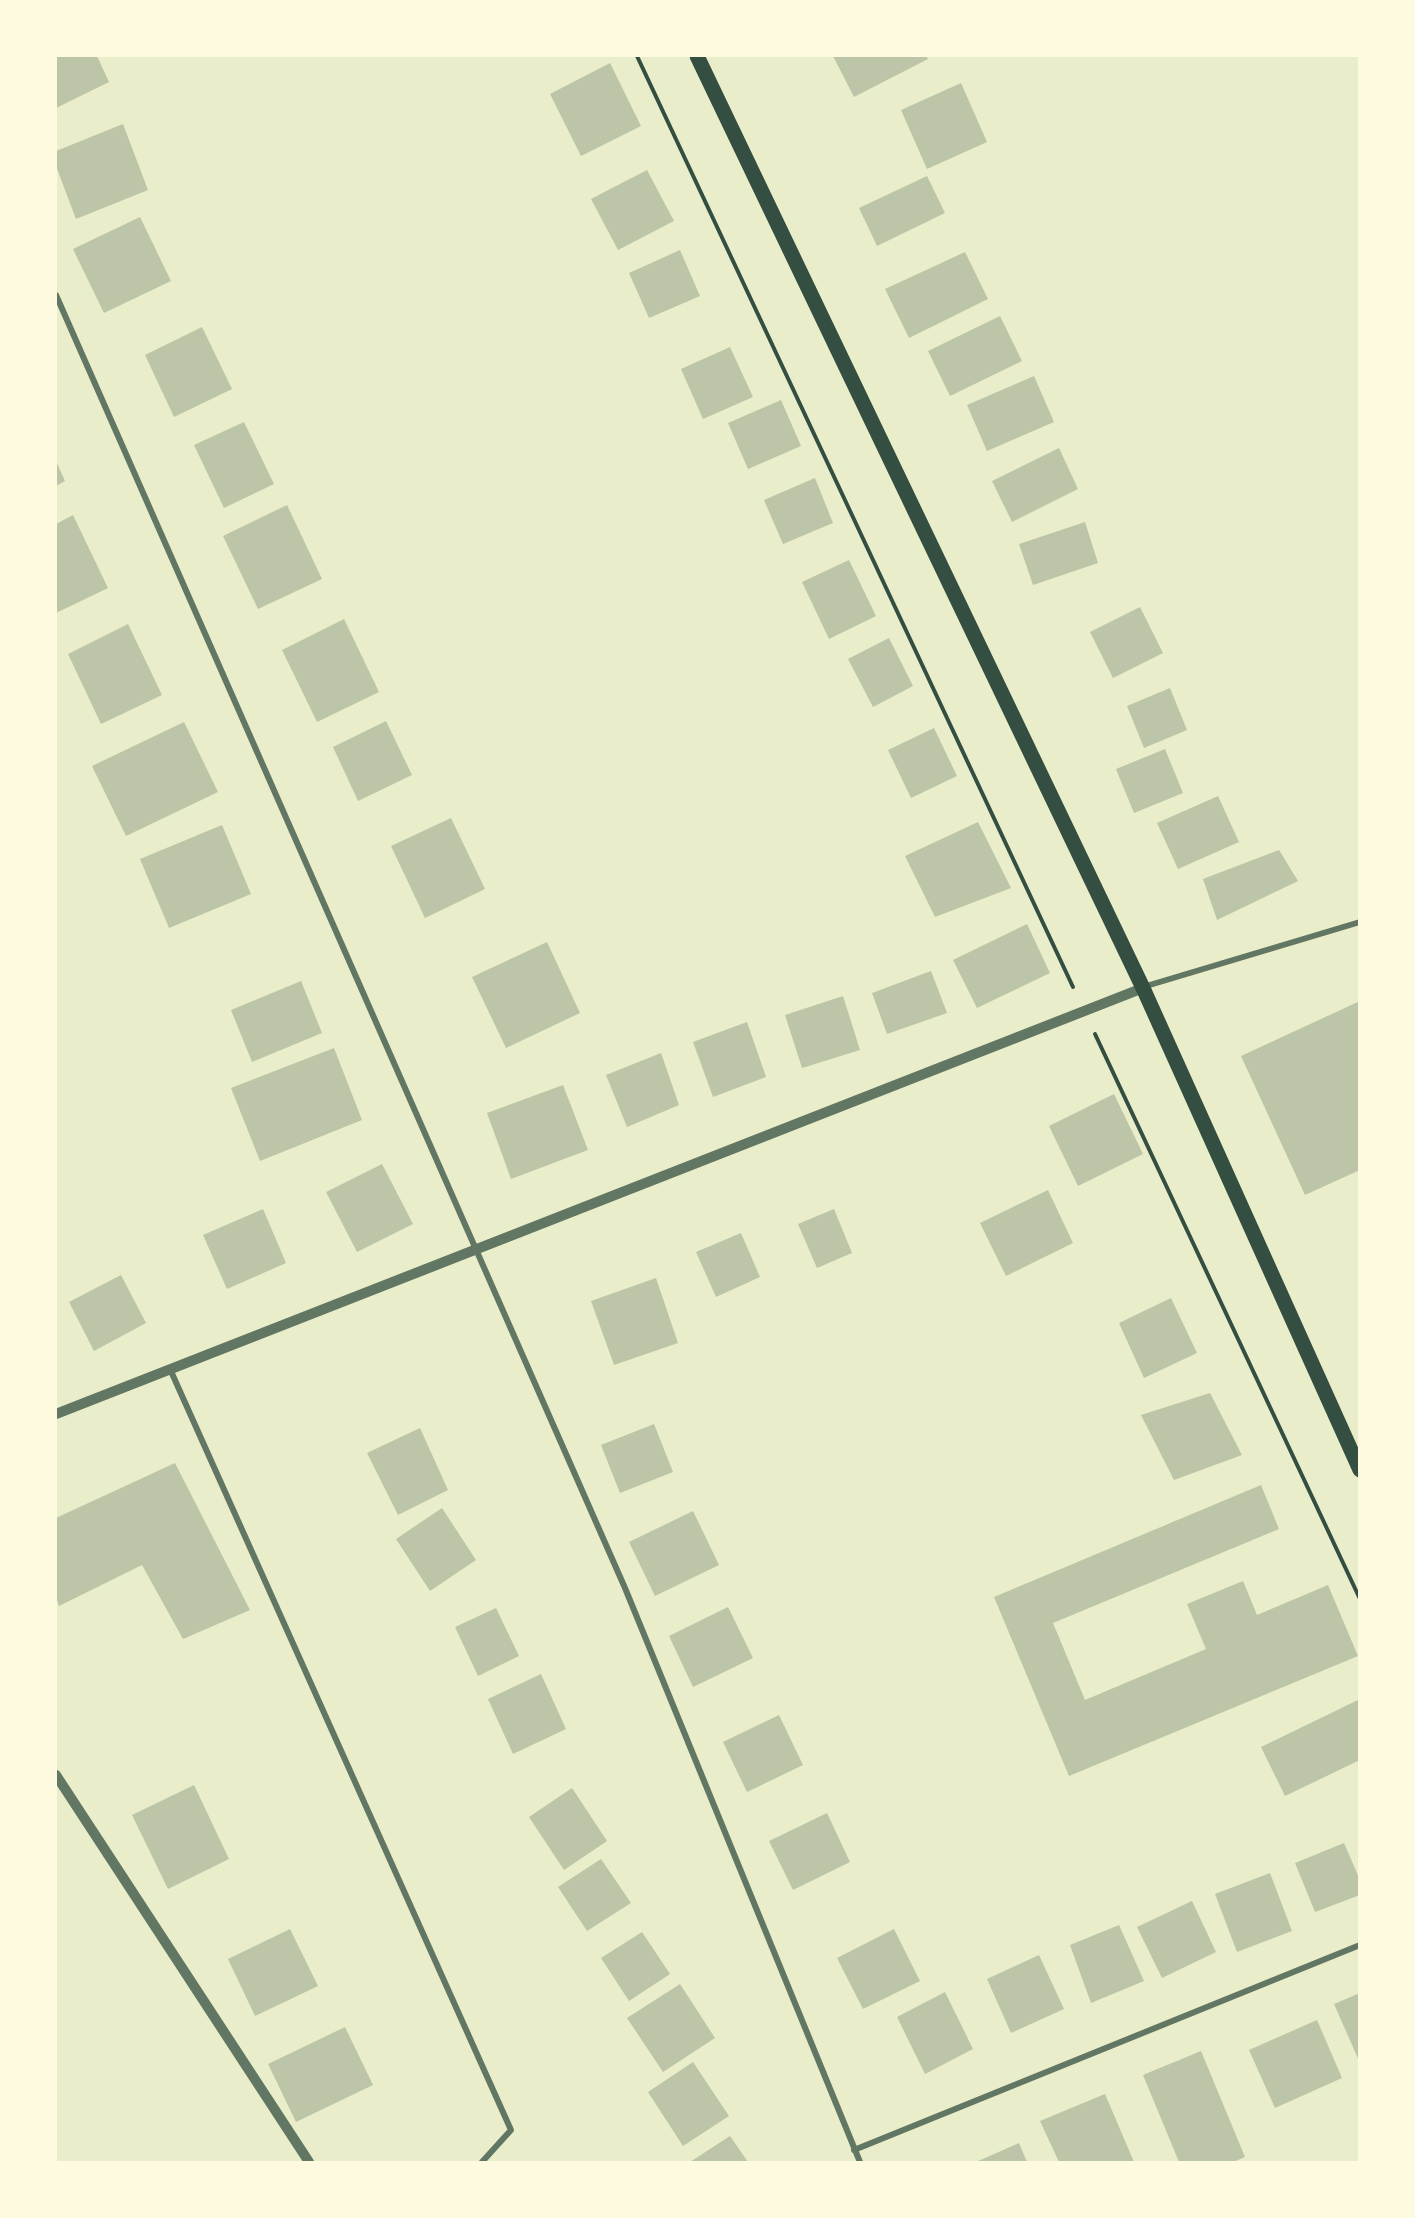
<!DOCTYPE html>
<style>
body{margin:0}
#map{position:relative;width:1415px;height:2218px;overflow:hidden;background:#e9edc9;font-family:Roboto,sans-serif}
canvas{display:block}
.frame{position:absolute;inset:0;border:57px solid #fefae0;pointer-events:none}
</style>
<div id="map">
<canvas width="1415" height="2218"></canvas>
<div class="frame"></div>
</div>
<script>
const ctx = document.querySelector('canvas').getContext('2d');
ctx.lineJoin = 'round';
function fillPath(path, color) {
  ctx.fillStyle = color;
  ctx.fill(path, 'evenodd');
}
function poly(rows) {
  const path = new Path2D();
  for (const r of rows) {
    path.moveTo(r[0], r[1]);
    for (let i = 2; i < r.length; i += 2) path.lineTo(r[i], r[i + 1]);
  }
  return path;
}
function stroke(path, color, width, dash) {
  ctx.strokeStyle = color;
  ctx.lineWidth = width;
  ctx.lineCap = dash ? 'butt' : 'round';
  ctx.setLineDash(dash || []);
  ctx.stroke(path);
}
fillPath(poly([
 [56,56,97,56,109,82,56,108],
 [833,56,926,56,928,59,854,97],
 [610,63,641,126,581,156,550,94],
 [961,83,987,142,927,169,901,110],
 [123,124,148,190,76,219,56,166,56,151],
 [647,170,674,221,618,250,591,199],
 [927,176,945,213,877,246,859,208],
 [140,217,171,281,104,313,73,249],
 [680,250,700,296,649,318,629,273],
 [965,252,988,299,909,338,885,289],
 [1000,316,1022,361,950,396,928,351],
 [202,327,232,389,174,417,145,355],
 [730,347,753,397,703,419,681,369],
 [1034,376,1054,422,987,451,967,405],
 [781,400,801,446,748,469,728,423],
 [244,422,274,484,224,508,194,445],
 [1059,448,1078,489,1012,522,992,481],
 [56,461,65,481,56,486],
 [815,478,833,523,783,544,764,500],
 [287,505,322,579,258,609,223,536],
 [73,515,108,588,56,613,56,524],
 [1085,522,1098,563,1033,585,1019,544],
 [849,560,876,616,829,639,802,582],
 [1140,607,1163,653,1113,678,1090,632],
 [344,619,379,692,317,722,282,650],
 [128,624,162,695,101,724,68,654],
 [889,638,913,686,873,707,848,659],
 [1170,688,1187,730,1144,748,1127,706],
 [386,721,412,775,358,801,333,747],
 [184,722,218,792,126,836,92,766],
 [934,728,957,776,911,798,888,750],
 [1165,749,1183,793,1134,813,1116,769],
 [1218,796,1239,842,1178,869,1157,823],
 [451,818,485,889,425,918,391,846],
 [978,822,1011,888,935,917,905,856],
 [222,825,251,894,169,928,140,859],
 [1279,850,1298,881,1217,920,1203,879],
 [1027,924,1050,973,977,1008,953,960],
 [547,942,580,1013,506,1048,472,977],
 [931,971,947,1013,887,1034,872,993],
 [301,981,322,1033,252,1062,231,1010],
 [843,996,860,1050,802,1068,785,1015],
 [1360,1001,1360,1170,1305,1195,1241,1056],
 [747,1022,766,1077,713,1097,693,1042],
 [334,1048,362,1120,260,1161,231,1088],
 [661,1053,679,1105,627,1127,606,1075],
 [563,1085,588,1150,511,1179,487,1113],
 [1114,1094,1143,1154,1078,1186,1049,1126],
 [382,1164,413,1224,357,1252,326,1192],
 [1048,1190,1073,1243,1006,1276,980,1223],
 [263,1209,286,1263,227,1289,203,1235],
 [834,1209,852,1253,817,1268,798,1224],
 [741,1233,760,1277,716,1297,696,1252],
 [121,1275,146,1323,94,1351,69,1302],
 [656,1278,678,1343,614,1365,591,1301],
 [1171,1298,1197,1353,1144,1378,1119,1323],
 [1210,1393,1242,1455,1174,1480,1141,1415],
 [654,1424,673,1472,620,1493,601,1445],
 [420,1428,448,1490,398,1515,367,1453],
 [175,1463,250,1610,183,1639,142,1565,59,1606,56,1598,56,1518],
 [1261,1485,1279,1529,1053,1623,1085,1700,1206,1649,1187,1604,1243,1581,1257,1615,1328,1585,1358,1656,1069,1776,994,1597],
 [442,1508,476,1560,430,1591,396,1539],
 [693,1511,719,1565,655,1596,629,1542],
 [728,1607,753,1658,693,1687,669,1636],
 [496,1608,519,1656,478,1676,455,1627],
 [541,1674,566,1729,513,1754,488,1699],
 [1360,1699,1360,1760,1285,1796,1261,1747],
 [779,1715,803,1765,747,1792,723,1742],
 [194,1785,229,1859,168,1889,132,1815],
 [572,1788,607,1841,564,1870,529,1817],
 [827,1813,850,1862,793,1890,769,1841],
 [1344,1843,1360,1880,1360,1895,1315,1912,1295,1863],
 [601,1859,631,1903,587,1931,558,1887],
 [1270,1873,1292,1931,1237,1952,1215,1894],
 [1192,1901,1216,1952,1162,1978,1137,1927],
 [1119,1925,1144,1981,1091,2003,1070,1945],
 [290,1929,318,1986,255,2016,228,1959],
 [894,1929,920,1981,863,2009,837,1958],
 [642,1932,670,1974,629,2001,601,1958],
 [1039,1955,1064,2009,1011,2033,987,1979],
 [680,1984,715,2038,663,2072,627,2018],
 [945,1992,973,2049,925,2074,897,2017],
 [1360,1993,1360,2063,1334,2004],
 [1317,2020,1342,2078,1275,2108,1249,2050],
 [345,2027,373,2085,296,2122,268,2064],
 [1201,2051,1245,2157,1233,2162,1179,2162,1143,2075],
 [693,2062,729,2116,683,2146,648,2092],
 [1105,2094,1134,2162,1059,2162,1040,2121],
 [730,2136,748,2162,690,2162],
 [1019,2143,1027,2162,976,2162]
]), '#bcc5a7');
stroke(poly([
 [637,56,1073,987],
 [1095,1034,1360,1599]
]), '#344e41', 4);
stroke(poly([
 [56,295,625,1588,860,2162],
 [1143,987,1360,922],
 [170,1369,511,2130,482,2162],
 [854,2150,1360,1945]
]), '#617663', 6);
stroke(poly([
 [56,1414,1143,988],
 [56,1775,309,2162]
]), '#617663', 10);
stroke(poly([
 [697,56,1143,988,1360,1470]
]), '#344e41', 15);
</script>
